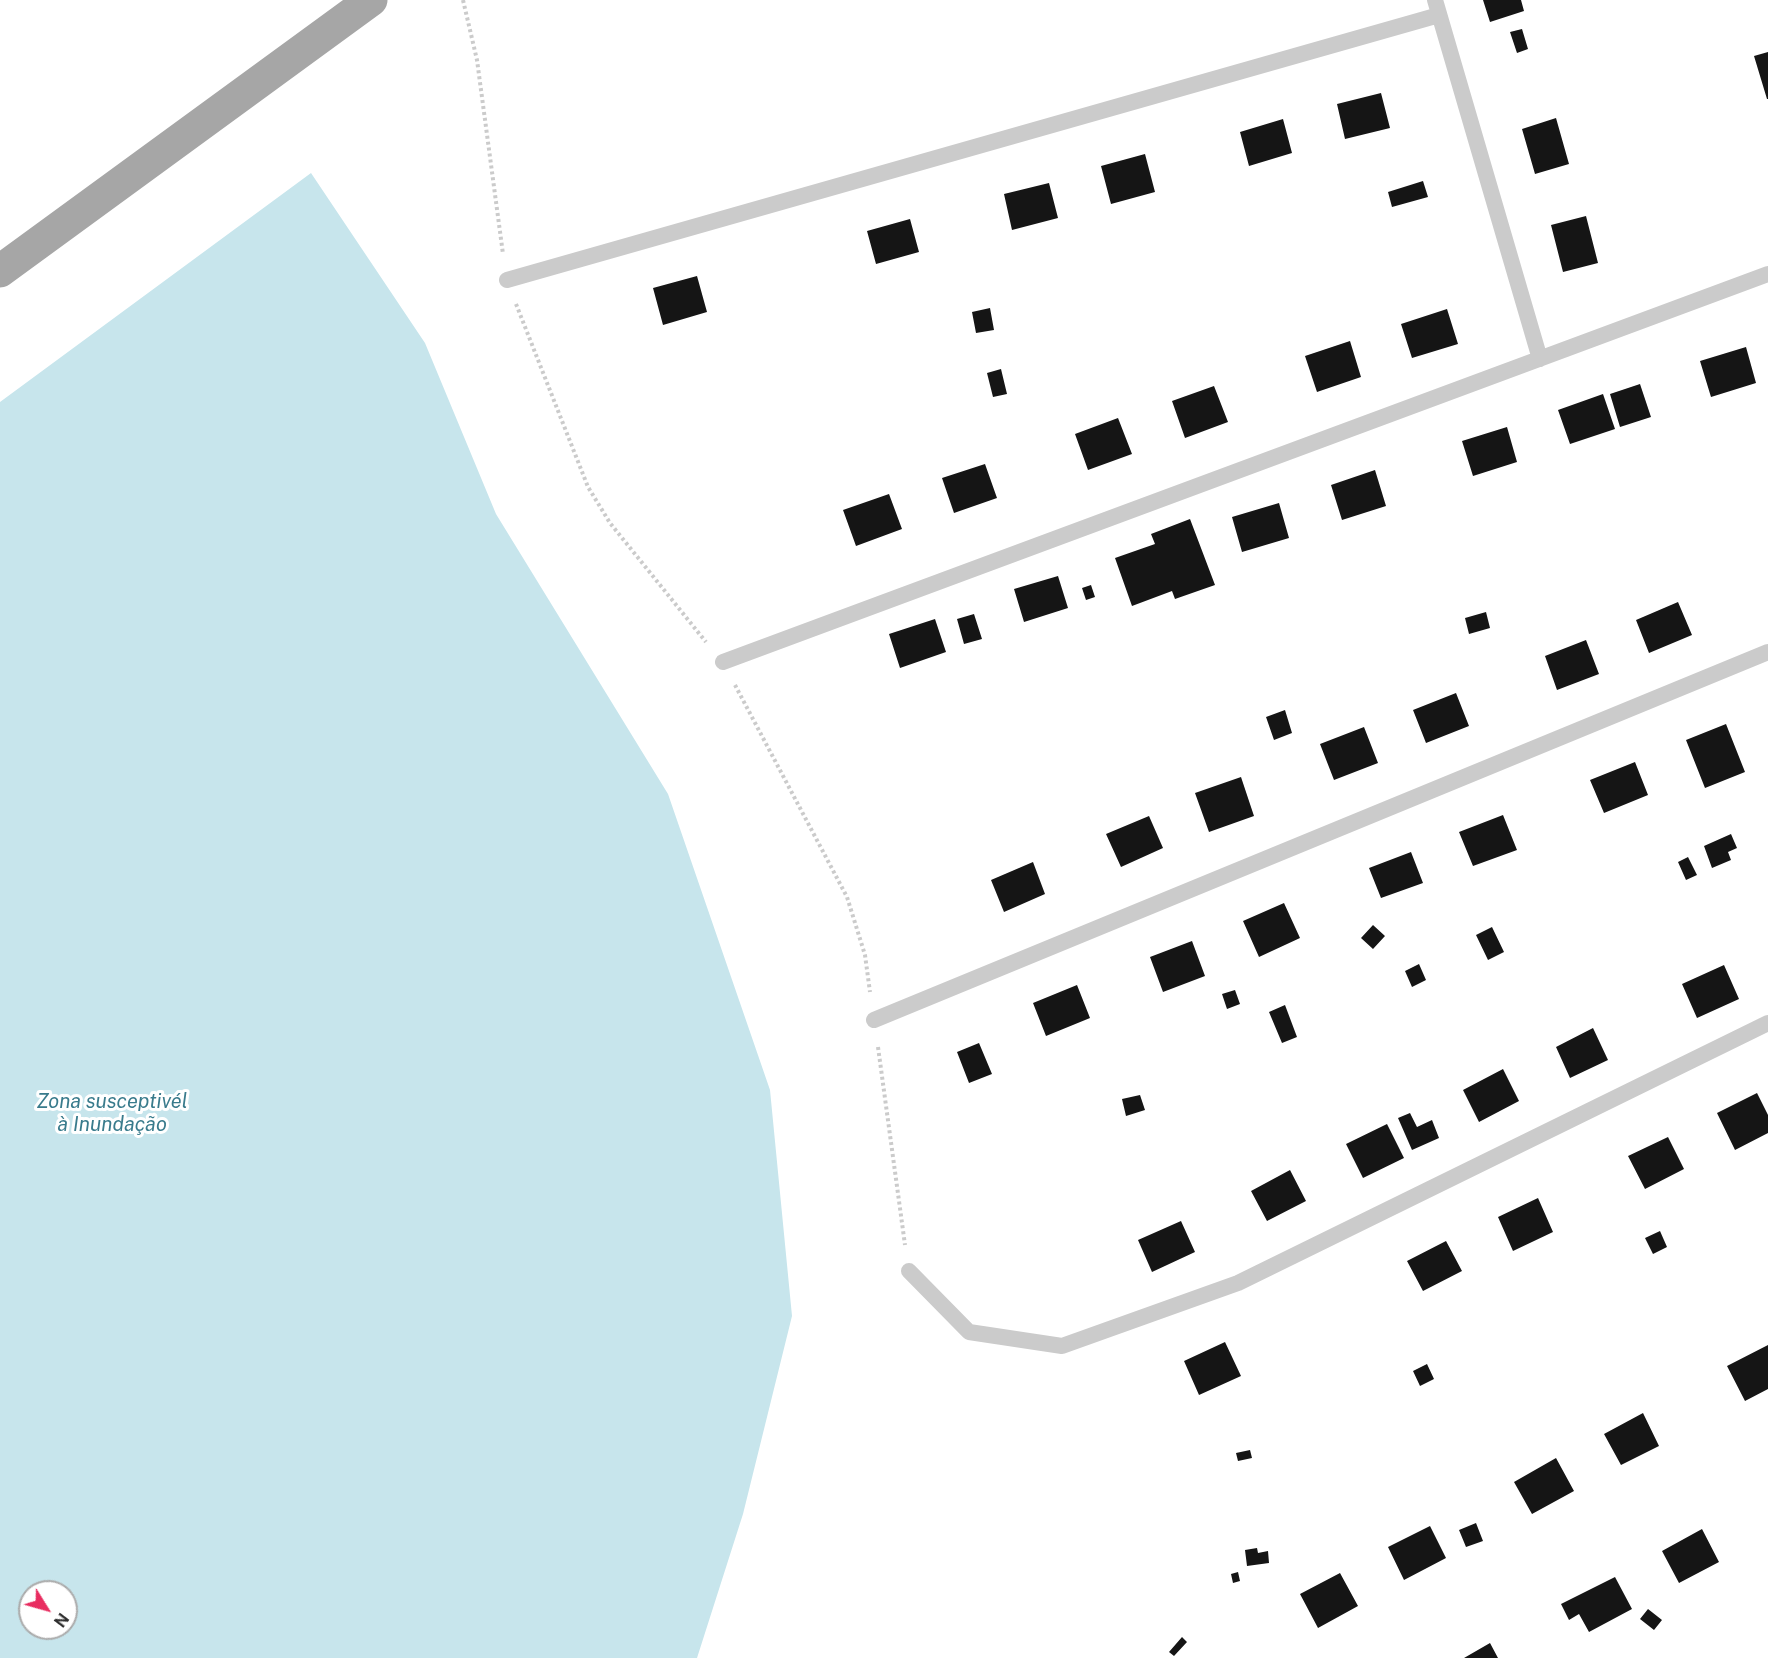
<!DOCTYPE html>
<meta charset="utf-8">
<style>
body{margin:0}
#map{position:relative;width:1768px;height:1658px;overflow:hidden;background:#fff;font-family:"Public Sans",sans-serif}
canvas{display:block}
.north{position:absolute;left:18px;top:1580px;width:60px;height:60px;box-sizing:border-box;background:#fff;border:2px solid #ababab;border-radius:50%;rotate:127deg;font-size:16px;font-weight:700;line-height:24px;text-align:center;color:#2e2e2e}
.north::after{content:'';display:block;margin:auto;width:21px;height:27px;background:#e82d60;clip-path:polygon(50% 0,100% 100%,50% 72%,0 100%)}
</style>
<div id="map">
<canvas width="1768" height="1658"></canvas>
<div class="north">N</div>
</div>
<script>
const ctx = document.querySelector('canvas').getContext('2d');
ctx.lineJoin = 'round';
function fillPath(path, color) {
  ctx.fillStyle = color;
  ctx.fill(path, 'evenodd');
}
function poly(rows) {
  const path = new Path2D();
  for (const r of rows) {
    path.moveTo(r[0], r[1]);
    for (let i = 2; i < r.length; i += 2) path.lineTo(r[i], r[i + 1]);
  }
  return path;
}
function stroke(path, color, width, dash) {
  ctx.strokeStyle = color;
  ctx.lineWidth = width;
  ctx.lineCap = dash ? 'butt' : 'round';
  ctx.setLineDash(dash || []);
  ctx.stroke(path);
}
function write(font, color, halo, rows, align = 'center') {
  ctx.font = font + ' "Public Sans",sans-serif';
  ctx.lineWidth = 6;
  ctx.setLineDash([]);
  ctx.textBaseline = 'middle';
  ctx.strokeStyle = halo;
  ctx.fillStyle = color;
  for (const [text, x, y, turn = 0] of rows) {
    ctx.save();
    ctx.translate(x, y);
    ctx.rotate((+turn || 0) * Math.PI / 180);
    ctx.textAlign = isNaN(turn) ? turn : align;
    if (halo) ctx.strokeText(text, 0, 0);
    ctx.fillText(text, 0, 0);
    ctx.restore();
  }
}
fillPath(poly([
 [311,173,425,343,496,514,668,794,770,1090,792,1316,743,1514,697,1658,0,1658,0,402],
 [30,1592,66,1592,66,1628,30,1628]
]), '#c7e5ec');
fillPath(poly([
 [1483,0,1521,0,1524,11,1490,22],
 [1522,29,1528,49,1517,53,1510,32],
 [1768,52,1768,99,1767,99,1754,56],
 [1381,93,1390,128,1345,139,1337,104],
 [1556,118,1569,164,1535,174,1522,129],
 [1283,119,1292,153,1249,166,1240,132],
 [1145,154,1155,192,1111,204,1101,166],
 [1423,181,1428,197,1392,207,1388,192],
 [1049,183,1058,218,1012,230,1004,194],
 [1586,216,1598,263,1563,272,1551,225],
 [910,219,919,252,876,264,867,231],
 [697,276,707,312,663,325,653,288],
 [990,308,994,330,976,333,972,312],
 [1447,309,1458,344,1412,358,1401,324],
 [1350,341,1361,377,1317,392,1305,356],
 [1746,347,1756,383,1711,397,1700,361],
 [1001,369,1007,394,993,397,987,373],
 [1640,384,1651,417,1620,427,1610,394],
 [1214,386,1228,422,1185,438,1172,401],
 [1603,394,1615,429,1570,444,1558,410],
 [1118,418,1132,454,1088,470,1075,434],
 [1507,427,1517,462,1473,476,1462,441],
 [985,464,997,498,954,513,942,478],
 [1375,470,1386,506,1342,520,1331,485],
 [889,494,902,529,856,546,843,510],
 [1279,503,1289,538,1242,552,1232,517],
 [1190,519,1215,585,1175,599,1172,591,1132,606,1115,558,1155,544,1151,534],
 [1058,576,1068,608,1024,622,1014,589],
 [1091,585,1095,597,1086,600,1082,588],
 [1678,602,1692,635,1649,653,1636,620],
 [1486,612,1490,628,1469,634,1465,618],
 [974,614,982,639,964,644,957,619],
 [935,619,946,652,900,668,889,634],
 [1586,640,1599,674,1557,690,1545,656],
 [1456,693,1469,726,1426,743,1413,710],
 [1285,710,1292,733,1274,740,1266,717],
 [1726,724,1745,772,1705,788,1686,740],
 [1364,727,1378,763,1334,780,1320,744],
 [1635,762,1648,795,1604,813,1590,780],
 [1241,777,1254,816,1209,832,1195,793],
 [1503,815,1517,850,1473,866,1459,832],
 [1149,816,1163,848,1121,867,1106,834],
 [1731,834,1737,848,1728,852,1731,860,1712,868,1704,846],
 [1411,852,1423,883,1381,898,1369,868],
 [1688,857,1697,875,1686,880,1678,862],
 [1033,862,1045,894,1004,912,991,880],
 [1284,903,1300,938,1259,957,1243,921],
 [1373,925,1385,936,1373,949,1361,938],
 [1492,927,1504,952,1488,960,1476,935],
 [1192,941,1205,976,1163,992,1150,957],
 [1419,964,1426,980,1412,987,1405,971],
 [1724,965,1739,999,1697,1018,1682,984],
 [1077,985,1090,1018,1046,1036,1033,1003],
 [1235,990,1240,1004,1227,1009,1222,994],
 [1285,1005,1297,1037,1282,1043,1269,1012],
 [1593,1028,1608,1060,1570,1078,1556,1047],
 [979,1043,992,1074,969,1083,957,1052],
 [1503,1069,1519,1101,1479,1122,1463,1090],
 [1757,1093,1768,1115,1768,1133,1735,1150,1717,1113],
 [1140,1095,1145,1110,1126,1116,1122,1099],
 [1410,1113,1417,1127,1432,1120,1439,1138,1412,1150,1398,1118],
 [1387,1124,1404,1158,1363,1178,1346,1144],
 [1668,1137,1684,1169,1645,1189,1628,1156],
 [1290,1170,1306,1201,1267,1221,1251,1191],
 [1538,1198,1553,1232,1513,1251,1498,1217],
 [1181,1221,1195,1252,1152,1272,1138,1240],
 [1660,1231,1667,1247,1653,1254,1645,1238],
 [1446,1241,1462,1271,1423,1291,1407,1261],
 [1225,1342,1241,1376,1199,1395,1184,1361],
 [1768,1345,1768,1389,1745,1401,1727,1366],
 [1427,1364,1434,1379,1420,1386,1413,1371],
 [1643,1413,1659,1446,1621,1465,1604,1434],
 [1250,1450,1252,1458,1238,1461,1236,1453],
 [1556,1458,1574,1491,1532,1514,1514,1482],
 [1476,1523,1483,1541,1466,1547,1459,1530],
 [1430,1526,1446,1558,1404,1580,1388,1547],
 [1702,1529,1719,1562,1679,1583,1662,1551],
 [1257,1548,1258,1553,1268,1551,1269,1563,1247,1566,1245,1550],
 [1238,1572,1240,1581,1233,1583,1231,1574],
 [1340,1573,1358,1606,1318,1628,1300,1594],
 [1615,1577,1632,1609,1589,1632,1579,1614,1569,1620,1561,1604],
 [1648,1609,1662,1620,1654,1630,1640,1619],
 [1182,1637,1187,1642,1174,1656,1169,1652],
 [1490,1643,1498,1658,1464,1658]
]), '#151515');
stroke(poly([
 [463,0,477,60,503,254],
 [516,304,588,487,610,523,706,642],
 [735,685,847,897,865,955,870,992],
 [878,1047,905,1245]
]), '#cbcbcb', 4, [3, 3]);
stroke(poly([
 [1435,0,1540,359],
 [507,280,1439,15],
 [723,662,1768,274],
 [874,1020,1768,652],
 [909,1271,969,1332,1062,1346,1238,1283,1768,1023]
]), '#cbcbcb', 16);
stroke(poly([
 [0,271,371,0]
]), '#a6a6a6', 33);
write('italic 20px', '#397b8c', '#fff', [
 ["Zona susceptivél",112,1102],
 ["à Inundação",112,1125]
]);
</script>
